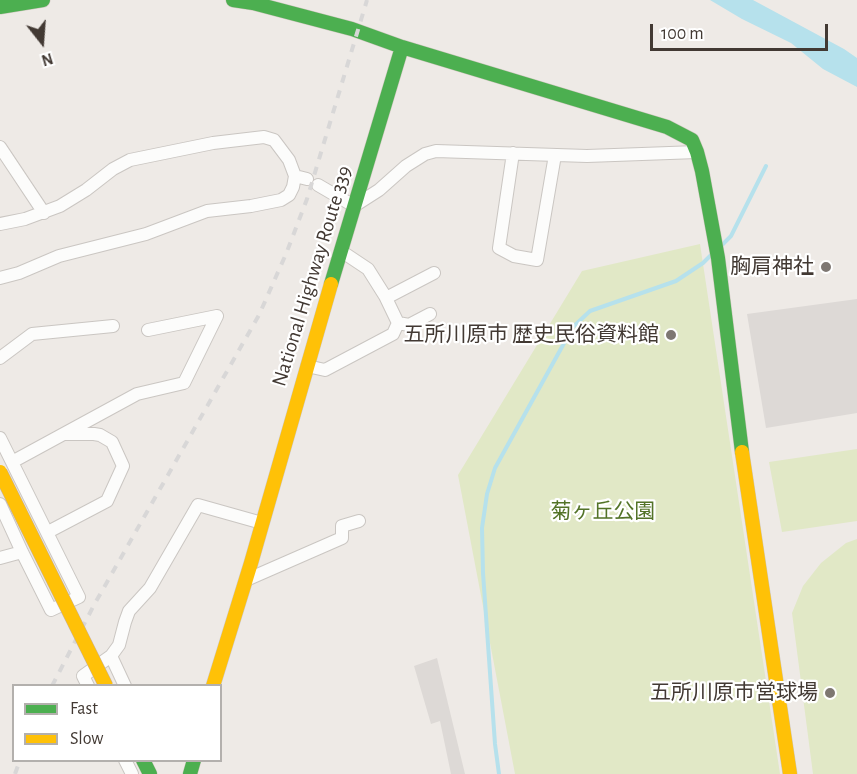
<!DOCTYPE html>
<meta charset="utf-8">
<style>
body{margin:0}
#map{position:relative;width:857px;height:774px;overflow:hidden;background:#eeeae6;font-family:"Alegreya Sans",sans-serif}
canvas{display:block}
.legend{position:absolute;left:12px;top:684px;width:210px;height:78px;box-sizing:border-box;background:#fff;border:2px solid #b3b0ad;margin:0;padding:8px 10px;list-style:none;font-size:18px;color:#423933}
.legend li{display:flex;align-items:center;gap:12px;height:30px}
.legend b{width:30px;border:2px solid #b3b0ad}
.north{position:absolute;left:12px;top:12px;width:60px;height:60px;-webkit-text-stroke:4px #fff;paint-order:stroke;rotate:163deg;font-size:16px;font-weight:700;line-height:24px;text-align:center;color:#423933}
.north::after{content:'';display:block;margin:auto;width:21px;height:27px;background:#423933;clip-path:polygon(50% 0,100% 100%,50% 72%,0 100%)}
.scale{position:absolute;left:650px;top:24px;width:178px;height:27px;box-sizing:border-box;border:3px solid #423933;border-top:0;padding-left:8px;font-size:18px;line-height:21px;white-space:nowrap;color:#423933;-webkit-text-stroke:4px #fff;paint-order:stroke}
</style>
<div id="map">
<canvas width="857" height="774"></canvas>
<ul class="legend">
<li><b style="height:8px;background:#4caf50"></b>Fast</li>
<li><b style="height:8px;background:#ffc107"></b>Slow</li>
</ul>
<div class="north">N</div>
<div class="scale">100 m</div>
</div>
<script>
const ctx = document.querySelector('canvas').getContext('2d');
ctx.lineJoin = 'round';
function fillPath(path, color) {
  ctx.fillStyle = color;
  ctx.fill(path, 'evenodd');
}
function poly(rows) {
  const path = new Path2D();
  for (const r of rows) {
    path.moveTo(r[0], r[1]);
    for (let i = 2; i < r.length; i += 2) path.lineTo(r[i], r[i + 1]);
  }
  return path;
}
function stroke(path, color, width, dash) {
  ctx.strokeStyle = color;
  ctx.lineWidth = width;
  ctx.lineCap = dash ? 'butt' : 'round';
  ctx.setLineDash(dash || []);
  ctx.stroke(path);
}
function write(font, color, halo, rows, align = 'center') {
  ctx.font = font + ' "Alegreya Sans","Noto Sans JP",sans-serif';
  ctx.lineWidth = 4.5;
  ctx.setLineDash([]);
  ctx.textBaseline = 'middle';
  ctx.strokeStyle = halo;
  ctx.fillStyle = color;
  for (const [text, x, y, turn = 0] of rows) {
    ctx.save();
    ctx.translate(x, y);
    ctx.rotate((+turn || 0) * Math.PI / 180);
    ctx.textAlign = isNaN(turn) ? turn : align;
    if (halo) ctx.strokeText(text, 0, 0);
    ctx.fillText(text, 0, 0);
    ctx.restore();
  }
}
fillPath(poly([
 [700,244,780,774,515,774,458,475,582,271],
 [857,449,857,521,782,532,769,462],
 [857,539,857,774,813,774,792,613,803,586,821,563,846,543]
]), '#e1e8c6');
fillPath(poly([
 [857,299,857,413,766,428,747,314],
 [437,658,465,774,451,774,440,721,431,724,414,666]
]), '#ddd9d6');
fillPath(poly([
 [710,0,753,0,844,49,857,58,857,87,823,69,791,43,742,19]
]), '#b6e1ec');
stroke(poly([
 [721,246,731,236,766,166],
 [499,774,495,744,483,573,482,528,487,494,495,468,573,327,590,311,676,281,703,263,711,255]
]), '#b6e1ec', 4);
const street = poly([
 [0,147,44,213],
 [513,153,499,248,514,256,537,260,555,155],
 [318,185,354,206,379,190,406,166,425,154,436,151,587,156,697,152],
 [0,224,25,219,60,206,86,190,113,169,130,160,213,143,264,137,274,140,289,160,295,176,307,179],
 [0,278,19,273,59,256,146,234,207,211,251,206,281,200,289,195,293,187,295,176],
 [386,298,434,273],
 [398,323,409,325,430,314],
 [0,358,32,334,113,326],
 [307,366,325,370,393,334,398,323,385,296,368,269,341,251],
 [0,438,79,597,51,610,22,552,0,504],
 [12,462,137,394,184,383,217,316,148,330],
 [48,532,107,501,123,466,112,442,100,435,94,434,65,434],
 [0,558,22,552],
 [246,580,342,538,342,526,359,521],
 [111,656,125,686],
 [88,686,83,676,111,656,119,645,125,622,129,611,150,588,198,505,262,523],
 [125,760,132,774]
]);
const fast = poly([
 [233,0,253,3,352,29,402,47,331,284],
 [0,7,43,0],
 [402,47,667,127,692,140,697,152,702,171,718,258,742,452],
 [143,760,150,774],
 [190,774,194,760]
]);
const slow = poly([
 [742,452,790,774],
 [213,686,251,563,331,284]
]);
stroke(street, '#cac6c2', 14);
stroke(fast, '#cec7be', 15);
stroke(slow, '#cec7be', 15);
stroke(street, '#fcfcfb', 12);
stroke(fast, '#4caf50', 14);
stroke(slow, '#ffc107', 14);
stroke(poly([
 [52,686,94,605,259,315,286,254,307,199,367,0],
 [15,774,20,760]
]), '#d8d7d7', 4, [8, 8]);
const slowBridge = poly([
 [0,472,106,686]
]);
stroke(slowBridge, '#c5b1a2', 15, []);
stroke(slowBridge, '#ffc107', 14);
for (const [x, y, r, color] of [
 [826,267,6,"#7e7772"],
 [671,335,6,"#7e7772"],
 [830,693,6,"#7e7772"]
]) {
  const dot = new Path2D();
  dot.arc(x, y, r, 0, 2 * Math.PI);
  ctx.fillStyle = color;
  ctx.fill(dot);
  stroke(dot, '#fff', 2);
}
write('21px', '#423933', '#fff', [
 ["胸肩神社",814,267],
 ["五所川原市 歴史民俗資料館",659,335],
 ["五所川原市営球場",818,693]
], 'right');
write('21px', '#423933', '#fff', [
 ["National Highway Route 339",312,276,-73]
]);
write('21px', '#537328', '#fff', [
 ["菊ヶ丘公園",603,512]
]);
</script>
